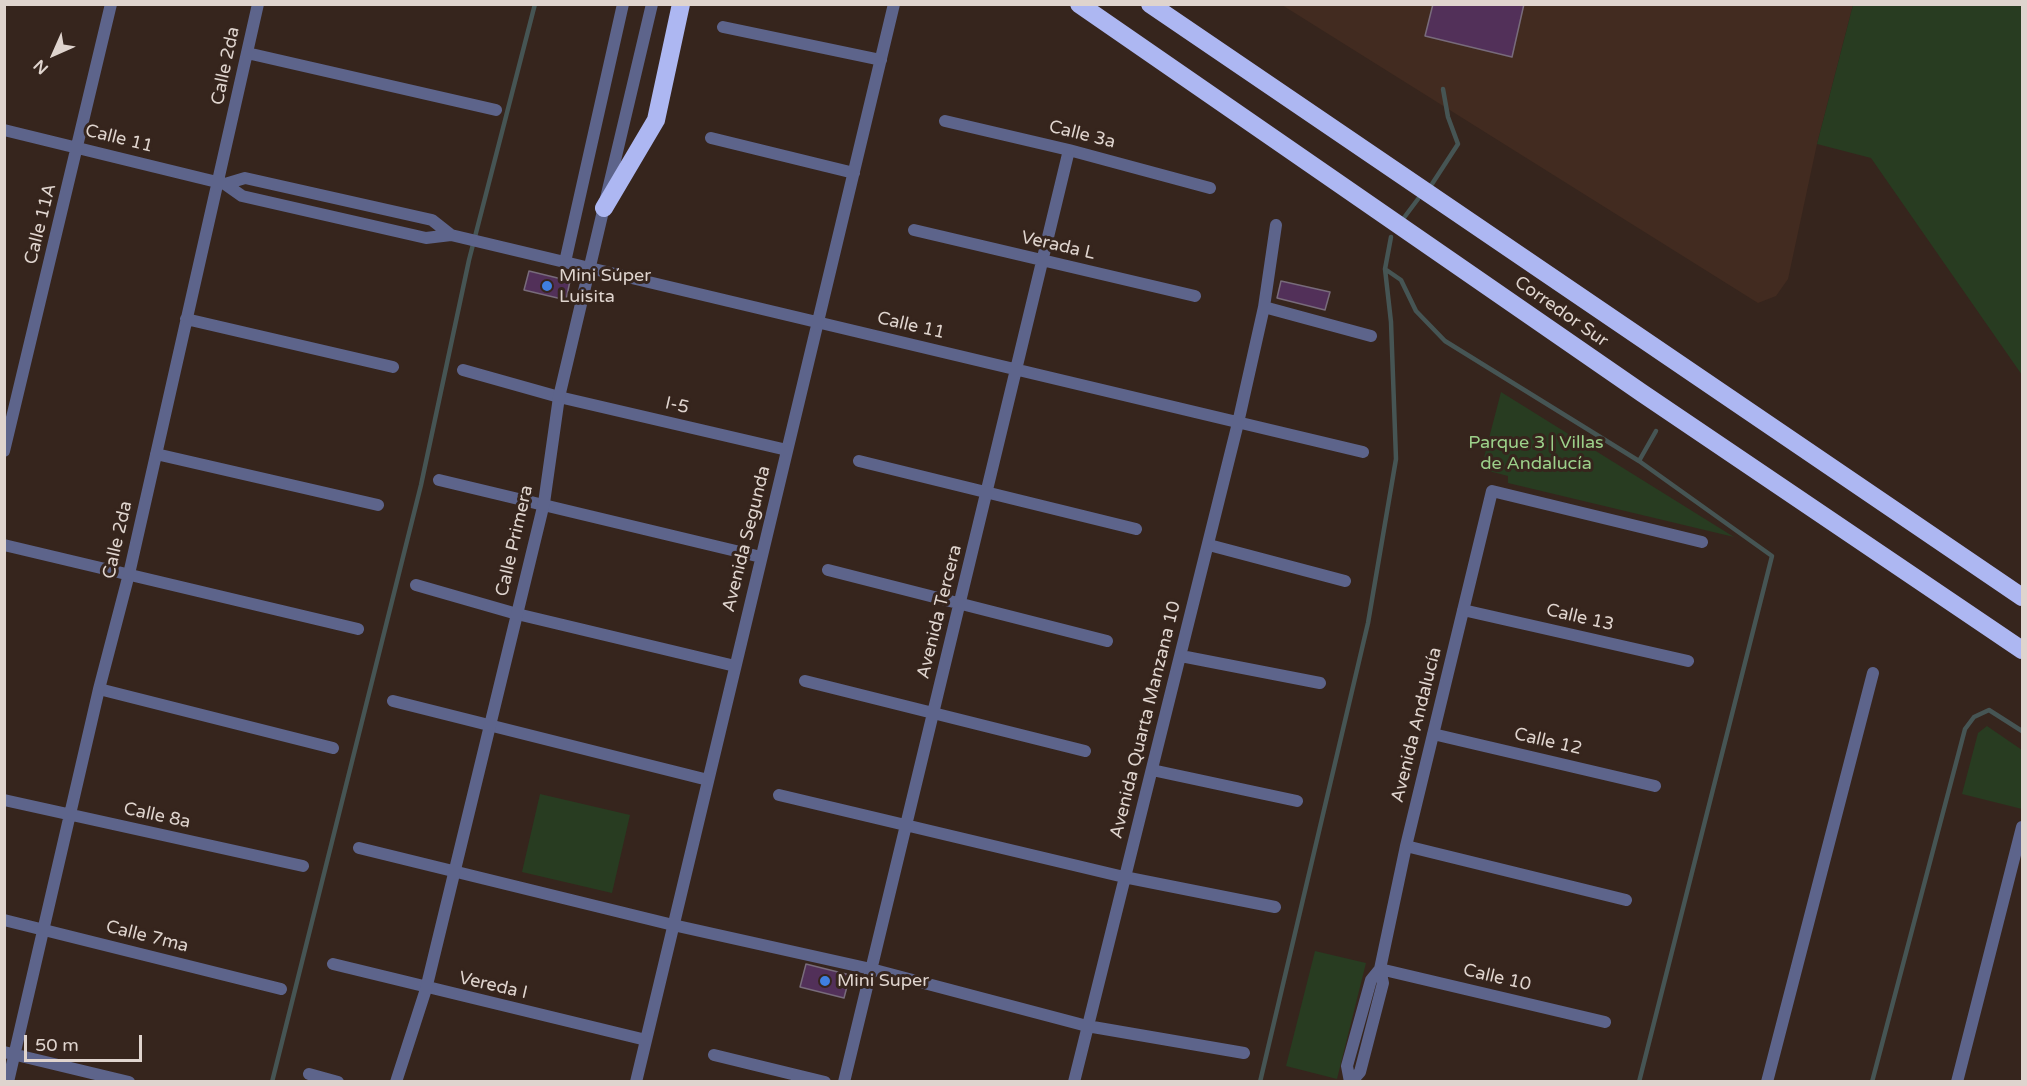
<!DOCTYPE html>
<meta charset="utf-8">
<style>
body{margin:0}
#map{position:relative;width:2027px;height:1086px;overflow:hidden;background:#36251d;font-family:"Varela Round",sans-serif}
canvas{display:block}
.frame{position:absolute;inset:0;border:6px solid #dfd4ce;pointer-events:none}
.north{position:absolute;left:24px;top:24px;width:60px;height:60px;-webkit-text-stroke:4px #36251d;paint-order:stroke;rotate:225deg;font-size:16px;font-weight:700;line-height:24px;text-align:center;color:#dfd4ce}
.north::after{content:'';display:block;margin:auto;width:21px;height:27px;background:#dfd4ce;clip-path:polygon(50% 0,100% 100%,50% 72%,0 100%)}
.scale{position:absolute;left:24px;top:1035px;width:118px;height:27px;box-sizing:border-box;border:3px solid #dfd4ce;border-top:0;padding-left:8px;font-size:18px;line-height:21px;white-space:nowrap;color:#dfd4ce;-webkit-text-stroke:4px #36251d;paint-order:stroke}
</style>
<div id="map">
<canvas width="2027" height="1086"></canvas>
<div class="frame"></div>
<div class="north">N</div>
<div class="scale">50 m</div>
</div>
<script>
const ctx = document.querySelector('canvas').getContext('2d');
ctx.lineJoin = 'round';
function fillPath(path, color) {
  ctx.fillStyle = color;
  ctx.fill(path, 'evenodd');
}
function poly(rows) {
  const path = new Path2D();
  for (const r of rows) {
    path.moveTo(r[0], r[1]);
    for (let i = 2; i < r.length; i += 2) path.lineTo(r[i], r[i + 1]);
  }
  return path;
}
function stroke(path, color, width, dash) {
  ctx.strokeStyle = color;
  ctx.lineWidth = width;
  ctx.lineCap = dash ? 'butt' : 'round';
  ctx.setLineDash(dash || []);
  ctx.stroke(path);
}
function write(font, color, halo, rows, align = 'center') {
  ctx.font = font + ' "Varela Round",sans-serif';
  ctx.lineWidth = 6;
  ctx.setLineDash([]);
  ctx.textBaseline = 'middle';
  ctx.strokeStyle = halo;
  ctx.fillStyle = color;
  for (const [text, x, y, turn = 0] of rows) {
    ctx.save();
    ctx.translate(x, y);
    ctx.rotate((+turn || 0) * Math.PI / 180);
    ctx.textAlign = isNaN(turn) ? turn : align;
    if (halo) ctx.strokeText(text, 0, 0);
    ctx.fillText(text, 0, 0);
    ctx.restore();
  }
}
fillPath(poly([
 [1282,5,1853,5,1817,144,1788,279,1776,296,1758,303]
]), '#422b20');
fillPath(poly([
 [1853,5,2022,5,2022,375,1871,158,1817,144],
 [1501,392,1734,537,1508,483,1508,476,1481,469],
 [1987,726,2022,750,2022,809,1962,794,1978,733],
 [540,794,630,815,612,893,522,872],
 [1315,951,1366,963,1337,1079,1286,1066]
]), '#283c21');
stroke(poly([
 [1432,184,1458,144,1448,117,1443,89],
 [1403,219,1418,199],
 [1385,269,1401,280,1416,311,1445,341,1639,461],
 [272,1082,421,485,469,260,535,4],
 [1260,1082,1368,623,1396,459,1391,322,1385,269,1391,237],
 [1639,1082,1772,556,1639,461,1656,431],
 [1872,1082,1965,729,1974,717,1989,710,2022,731]
]), '#465554', 4.5);
const building = poly([
 [1433,4,1524,4,1512,57,1425,36,1433,4],
 [529,271,570,281,566,300,524,290,529,271],
 [1281,281,1330,292,1325,310,1277,298,1281,281],
 [806,964,850,975,844,998,800,987,806,964]
]);
fillPath(building, '#523059');
stroke(building, '#786b7b', 1.5);
stroke(poly([
 [723,27,881,60],
 [247,53,496,110],
 [945,121,1069,150,1210,188],
 [4,130,225,184,242,196,426,238,451,235,1363,452],
 [711,138,854,173],
 [225,184,245,178,432,220,451,235],
 [914,230,1195,296],
 [565,262,623,4],
 [1264,307,1371,336],
 [186,319,393,367],
 [463,370,559,397,787,450],
 [4,451,111,4],
 [156,454,378,505],
 [859,461,1136,529],
 [439,480,761,557],
 [4,545,358,629],
 [1209,545,1345,581],
 [828,570,1107,641],
 [416,585,517,614,735,666],
 [1463,610,1688,661],
 [1181,656,1320,683],
 [805,681,1085,751],
 [99,689,333,748],
 [393,701,708,780],
 [1433,734,1655,786],
 [1152,770,1297,801],
 [779,795,1124,877,1275,907],
 [4,800,303,866],
 [1406,846,1626,900],
 [359,848,673,925,871,969,1087,1026,1244,1053],
 [4,920,281,989],
 [333,964,646,1040],
 [1380,969,1605,1022],
 [4,1052,129,1082],
 [714,1055,825,1082],
 [309,1074,338,1082],
 [8,1082,99,689,129,574,258,4],
 [636,1082,894,4],
 [844,1082,1069,150],
 [1074,1082,1238,423,1264,307,1276,225],
 [1350,1082,1347,1066,1371,980,1380,969],
 [1351,1082,1360,1072,1383,983,1380,969,1406,846,1492,491,1702,542],
 [1767,1082,1873,673],
 [1957,1082,2022,827]
]), '#5d648b', 12);
stroke(poly([
 [396,1082,426,989,544,503,559,397,652,4]
]), '#5d648b', 12);
stroke(poly([
 [1079,4,1642,393,2022,650],
 [1150,4,2022,597],
 [604,208,656,120,681,4]
]), '#adb7f2', 18);
for (const [x, y, r, color] of [
 [547,286,6,"#3f7fe0"],
 [825,981,6,"#3f7fe0"]
]) {
  const dot = new Path2D();
  dot.arc(x, y, r, 0, 2 * Math.PI);
  ctx.fillStyle = color;
  ctx.fill(dot);
  stroke(dot, '#36251d', 2);
}
write('18px', '#dfd4ce', '#36251d', [
 ["Calle 2da",226,66,-78],
 ["Calle 3a",1082,135,14],
 ["Calle 11",119,139,14],
 ["Calle 11A",41,224,-76],
 ["Verada L",1058,246,13],
 ["Corredor Sur",1561,312,35],
 ["Calle 11",911,326,13],
 ["I-5",677,406,13],
 ["Avenida Segunda",747,539,-76],
 ["Calle 2da",118,540,-77],
 ["Calle Primera",515,541,-77],
 ["Avenida Tercera",940,612,-76],
 ["Calle 13",1580,618,13],
 ["Avenida Quarta Manzana 10",1146,720,-76],
 ["Avenida Andalucía",1417,725,-76],
 ["Calle 12",1548,742,13],
 ["Calle 8a",157,816,12],
 ["Calle 7ma",147,937,14],
 ["Calle 10",1497,978,13],
 ["Vereda I",493,986,13]
]);
write('18px', '#dfd4ce', '#36251d', [
 ["Mini Súper",559,276],
 ["Luisita",559,297],
 ["Mini Super",837,981]
], 'left');
write('18px', '#9cd08a', '#36251d', [
 ["Parque 3 | Villas",1536,443],
 ["de Andalucía",1536,464]
]);
</script>
